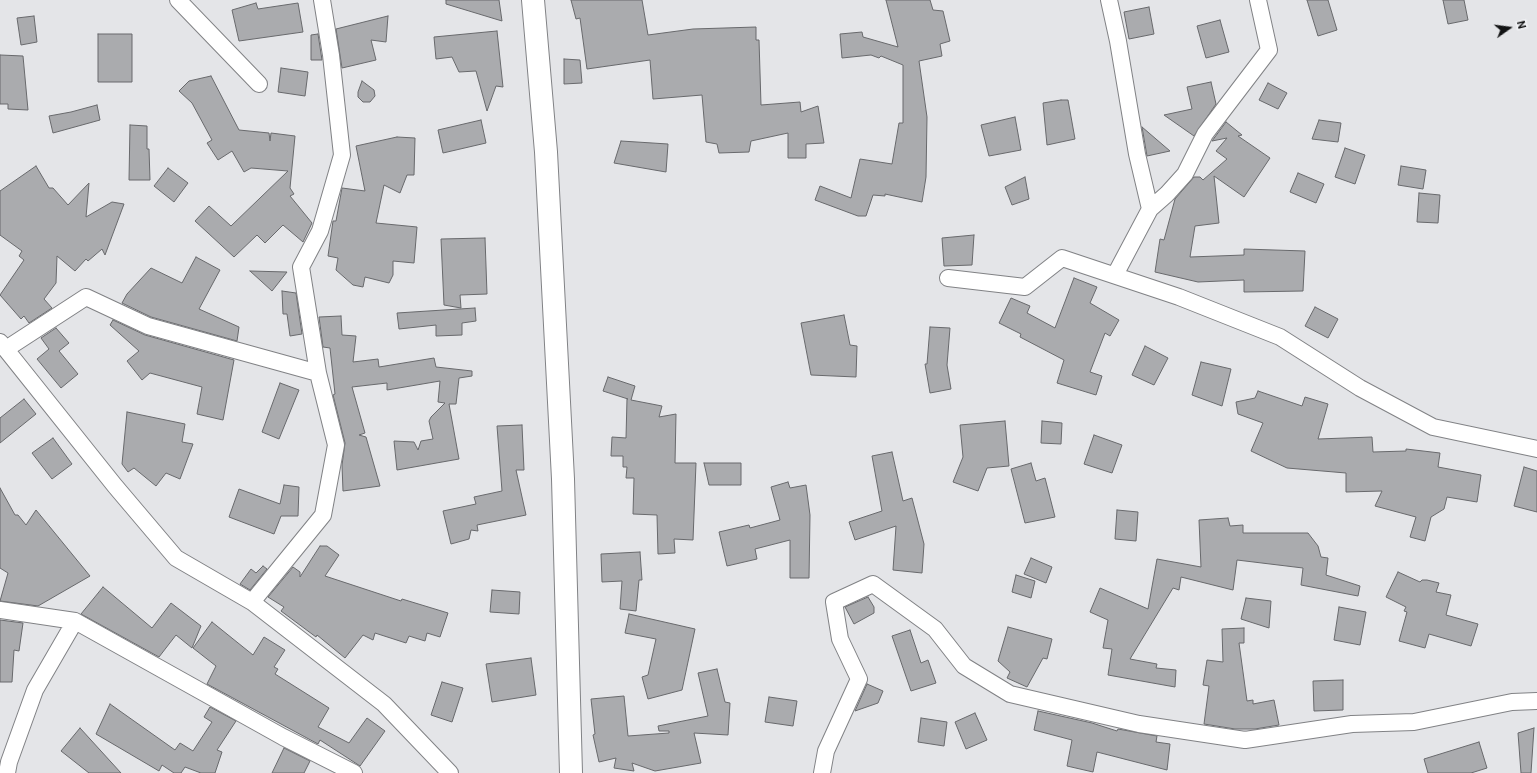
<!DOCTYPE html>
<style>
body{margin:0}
#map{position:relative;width:1537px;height:773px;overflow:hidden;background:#e4e5e8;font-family:Roboto,sans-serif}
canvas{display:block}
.north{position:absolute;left:1489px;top:8px;width:40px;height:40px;-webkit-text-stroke:3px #f1f2f5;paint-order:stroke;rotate:76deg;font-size:11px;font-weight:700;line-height:16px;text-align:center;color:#121314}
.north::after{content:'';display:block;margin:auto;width:14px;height:18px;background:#121314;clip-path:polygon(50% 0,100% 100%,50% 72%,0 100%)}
</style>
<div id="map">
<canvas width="1537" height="773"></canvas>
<div class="north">N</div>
</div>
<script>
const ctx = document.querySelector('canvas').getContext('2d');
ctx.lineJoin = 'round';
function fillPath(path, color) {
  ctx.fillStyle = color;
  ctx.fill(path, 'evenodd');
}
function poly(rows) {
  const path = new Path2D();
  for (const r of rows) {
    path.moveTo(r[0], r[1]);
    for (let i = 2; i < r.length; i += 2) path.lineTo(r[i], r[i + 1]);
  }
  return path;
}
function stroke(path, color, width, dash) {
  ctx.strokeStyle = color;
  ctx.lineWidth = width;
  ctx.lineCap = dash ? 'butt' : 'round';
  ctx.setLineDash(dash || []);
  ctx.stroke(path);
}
const building = poly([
 [446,0,499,0,502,21,446,4,446,0],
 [571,0,642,0,648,35,693,29,756,27,756,40,759,40,761,105,800,102,801,112,818,106,824,143,806,144,806,158,788,158,788,133,751,141,749,152,719,153,717,144,706,142,702,95,653,99,650,60,587,69,580,18,576,19,571,0],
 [886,0,930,0,933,10,943,11,950,41,940,44,942,56,919,61,927,117,926,177,922,202,885,194,885,196,873,195,866,216,858,216,815,200,820,186,851,198,860,159,892,164,899,123,903,123,903,65,881,56,879,58,871,55,842,58,840,34,862,32,863,37,898,47,886,0],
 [1307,0,1328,0,1337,30,1318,36,1307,0],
 [1443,0,1464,0,1468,20,1448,24,1443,0],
 [256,3,258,9,298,3,303,32,239,41,232,10,256,3],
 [1149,7,1154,34,1129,39,1124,12,1149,7],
 [34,16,37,42,21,45,17,18,34,16],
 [388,16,386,42,371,40,376,60,342,68,336,29,388,16],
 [1220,20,1229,52,1206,58,1197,26,1220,20],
 [497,31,503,87,496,86,487,111,476,71,459,72,452,57,436,59,434,37,497,31],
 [98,34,132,34,132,82,98,82,98,34],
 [318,34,322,60,311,60,311,35,318,34],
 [0,55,23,56,28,110,8,109,8,104,0,104,0,55],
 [564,59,580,60,582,83,564,84,564,59],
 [281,68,308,72,305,96,278,92,281,68],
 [211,76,239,130,269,133,270,141,271,133,295,136,290,188,294,194,290,196,312,223,303,242,283,225,265,243,257,235,234,257,195,221,209,206,231,226,288,171,251,168,244,172,232,151,218,160,207,143,212,140,192,103,179,91,189,81,211,76],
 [362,81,374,90,375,96,370,102,363,102,358,97,358,92,362,81],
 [1211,82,1216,104,1194,136,1164,115,1192,109,1187,87,1211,82],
 [1268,83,1287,93,1278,109,1259,100,1268,83],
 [1061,100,1068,100,1075,139,1047,145,1043,103,1061,100],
 [97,105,100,120,53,133,49,116,71,112,97,105],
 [1015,117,1021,150,989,156,981,125,1015,117],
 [481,120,486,143,443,153,438,130,481,120],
 [1319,120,1341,123,1338,142,1312,139,1319,120],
 [1226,122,1242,135,1238,136,1270,158,1244,197,1214,176,1219,223,1195,226,1190,257,1244,255,1244,249,1305,251,1303,291,1244,292,1244,280,1198,282,1155,272,1160,239,1164,240,1175,199,1194,177,1200,177,1203,180,1227,159,1216,151,1227,138,1212,141,1226,122],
 [130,125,147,126,147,149,149,149,150,180,129,180,130,125],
 [1142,127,1170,151,1147,156,1142,127],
 [397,137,415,138,414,175,407,175,400,193,384,185,376,223,417,227,414,263,393,261,393,275,389,283,365,277,363,287,353,285,336,270,338,258,328,256,333,221,336,221,342,188,365,191,356,146,397,137],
 [621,141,668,144,666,172,614,163,621,141],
 [1345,148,1365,155,1355,184,1335,177,1345,148],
 [36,166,49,188,53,188,68,205,89,183,86,217,112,202,124,204,105,255,102,249,88,261,86,259,75,271,57,256,56,283,44,299,52,308,29,323,24,316,21,319,0,295,24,260,19,256,22,251,0,235,0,191,36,166],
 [1401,166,1426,170,1423,189,1398,185,1401,166],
 [168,168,188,183,174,202,154,186,168,168],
 [1298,173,1324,184,1316,203,1290,192,1298,173],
 [1025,177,1029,199,1012,205,1005,187,1025,177],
 [1419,193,1440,195,1438,223,1417,222,1419,193],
 [974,235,972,265,944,266,942,238,974,235],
 [485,238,487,294,460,295,461,308,444,305,441,239,485,238],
 [196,257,220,270,199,309,239,327,237,341,151,317,122,303,127,294,151,268,182,283,196,257],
 [250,271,287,272,272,291,250,271],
 [1074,278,1097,287,1090,303,1119,320,1110,336,1105,333,1090,372,1102,376,1096,395,1057,383,1064,360,1020,337,1021,334,999,323,1011,298,1030,306,1027,313,1055,328,1074,278],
 [282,291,296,293,302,334,290,336,287,314,283,314,282,291],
 [1315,307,1338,319,1328,338,1305,326,1315,307],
 [475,308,476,321,462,323,462,335,436,336,436,325,399,329,397,313,475,308],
 [844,315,850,345,857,346,856,377,811,375,801,323,844,315],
 [341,316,342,335,356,336,353,362,378,359,379,367,434,358,436,367,472,371,472,376,459,378,456,404,449,404,459,459,397,470,394,441,414,442,418,450,421,441,433,439,429,421,431,417,445,403,438,402,440,381,387,390,387,383,352,387,365,433,359,435,366,437,380,486,343,491,342,465,345,443,333,395,335,394,330,348,323,347,319,317,341,316],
 [113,320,145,335,234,360,223,420,197,414,202,387,150,373,142,380,127,361,139,351,110,325,113,320],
 [930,327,950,328,947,365,951,389,930,393,925,364,927,364,930,327],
 [56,328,69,343,59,351,78,374,61,388,37,359,49,349,41,338,56,328],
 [1145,346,1168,358,1154,385,1132,375,1145,346],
 [1201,362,1231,369,1222,406,1192,395,1201,362],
 [608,377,635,386,631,400,662,406,659,417,676,414,675,463,696,463,693,540,674,539,675,553,658,554,657,515,633,514,634,478,626,478,627,467,623,467,623,456,611,456,612,437,626,438,627,399,628,399,603,391,608,377],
 [280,383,299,390,279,439,262,432,280,383],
 [1258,391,1302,406,1305,397,1328,404,1318,439,1372,437,1373,452,1406,451,1406,449,1440,453,1438,467,1481,475,1477,502,1447,497,1444,509,1431,517,1425,541,1410,537,1416,517,1375,506,1382,491,1346,492,1346,473,1287,468,1251,451,1263,423,1238,414,1236,402,1255,398,1258,391],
 [24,399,36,414,0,443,0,418,24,399],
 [127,412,185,424,182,442,193,444,180,479,166,473,156,486,134,468,128,472,122,464,127,412],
 [1005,421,1009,466,987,468,978,491,953,482,963,457,960,425,1005,421],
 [1042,421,1062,423,1061,444,1041,443,1042,421],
 [522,425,524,470,516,470,526,515,477,525,478,531,471,530,469,539,451,544,443,511,476,504,474,497,502,491,497,426,522,425],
 [1094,435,1122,445,1112,473,1084,464,1094,435],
 [53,438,72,464,52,479,32,453,53,438],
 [892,452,903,501,912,498,924,544,922,573,893,570,896,526,855,540,849,522,882,511,872,456,892,452],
 [704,463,741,463,741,485,709,485,704,463],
 [1031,463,1036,481,1045,478,1055,517,1025,523,1011,469,1031,463],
 [1524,467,1537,471,1537,512,1514,506,1524,467],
 [788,482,790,488,806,485,810,515,809,578,790,578,790,540,755,549,757,559,727,566,719,532,749,525,750,528,780,520,771,487,788,482],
 [284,485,299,487,298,516,281,516,274,534,229,517,239,489,280,504,284,485],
 [0,488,15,515,18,515,26,525,36,510,90,576,38,606,0,601,8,573,0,568,0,488],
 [1117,510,1138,512,1136,541,1115,539,1117,510],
 [1228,518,1230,526,1243,525,1243,533,1308,533,1318,546,1321,557,1328,558,1326,575,1360,586,1358,596,1301,585,1303,568,1237,560,1233,590,1181,577,1179,590,1173,588,1130,659,1157,664,1156,668,1176,670,1175,687,1108,675,1112,649,1103,648,1108,620,1090,612,1100,588,1148,609,1157,559,1201,567,1199,520,1228,518],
 [320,546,327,546,339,555,325,576,401,601,402,599,448,613,440,637,427,633,425,641,409,636,406,643,375,633,373,640,363,635,345,658,317,635,316,637,281,611,284,607,268,597,293,567,300,572,300,577,320,546],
 [640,552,642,580,639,580,636,611,620,609,622,581,602,582,601,554,640,552],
 [1031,558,1052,567,1046,583,1024,574,1031,558],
 [263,566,267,569,250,590,240,584,251,569,256,573,263,566],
 [1398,572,1420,582,1422,580,1427,580,1439,583,1436,592,1451,595,1446,615,1478,624,1471,646,1429,634,1425,648,1399,641,1407,612,1404,611,1406,607,1386,597,1398,572],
 [1016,575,1035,581,1031,598,1012,592,1016,575],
 [103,587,152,628,171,603,201,626,192,648,176,635,159,657,81,614,103,587],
 [492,590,520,592,519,614,490,612,492,590],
 [868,597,874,607,874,613,854,624,845,607,868,597],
 [1246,598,1271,601,1269,628,1241,619,1246,598],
 [1339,607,1366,612,1360,645,1334,640,1339,607],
 [629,614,695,629,682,690,648,699,642,677,648,675,656,639,625,633,629,614],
 [0,620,23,623,19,651,14,650,12,682,0,682,0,620],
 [212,622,253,655,264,637,285,650,274,667,278,669,275,674,329,708,318,727,349,743,367,718,385,731,360,766,320,740,318,744,207,684,216,666,193,648,212,622],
 [1008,627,1052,639,1047,659,1043,658,1027,687,1007,678,1010,672,998,661,1008,627],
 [1244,628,1244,643,1239,643,1247,701,1253,700,1253,704,1274,700,1279,725,1255,729,1235,729,1204,724,1209,686,1203,685,1207,660,1223,662,1222,629,1244,628],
 [910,630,921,663,928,660,936,683,911,691,892,636,910,630],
 [531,658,536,695,492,702,486,664,531,658],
 [717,669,725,702,730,703,728,735,694,733,701,763,655,771,632,763,634,771,614,768,616,758,599,762,593,735,595,734,591,699,624,696,628,736,669,733,669,731,659,731,658,726,708,716,698,673,717,669],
 [1343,680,1343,710,1314,711,1313,681,1343,680],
 [442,682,463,688,452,722,431,715,442,682],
 [867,684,883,691,878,703,855,711,867,684],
 [769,697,797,701,793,726,765,722,769,697],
 [110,704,175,750,180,743,193,751,212,722,204,717,210,707,236,721,217,750,222,752,215,773,201,773,185,767,181,773,174,773,162,765,159,771,96,734,110,704],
 [1038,711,1092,723,1117,731,1118,729,1157,736,1156,742,1170,744,1167,770,1097,752,1093,772,1067,766,1072,740,1034,730,1038,711],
 [975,713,987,740,966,749,955,722,975,713],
 [921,718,947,722,944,746,918,742,921,718],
 [80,728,121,773,89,773,61,751,80,728],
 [1534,728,1531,773,1521,773,1518,733,1534,728],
 [1479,742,1487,768,1471,773,1428,773,1424,759,1479,742],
 [284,748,310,761,304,773,272,773,284,748]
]);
fillPath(building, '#aaabae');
stroke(building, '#68696c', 1);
const street = poly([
 [178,0,259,84],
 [1109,0,1118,41,1137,154,1150,209],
 [1115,275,1150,209,1167,194,1185,174,1205,134,1269,50,1258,0],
 [948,278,1025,287,1062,258,1179,297,1280,337,1360,388,1433,427,1537,449],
 [0,342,115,486,176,558,252,602,384,704,450,773],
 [6,349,86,297,148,326,318,373],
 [252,602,323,515,336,445,318,373,301,267,320,231,342,155,331,55,322,0],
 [0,610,75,621,283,737,354,773],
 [7,773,9,762,35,690,75,621],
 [822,773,826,751,859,679,840,639,834,602,873,584,935,629,964,666,1010,694,1139,724,1245,740,1352,724,1414,722,1512,702,1537,701]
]);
const secondary = poly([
 [533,0,546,152,563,479,571,773]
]);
stroke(street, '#818285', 18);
stroke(secondary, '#818285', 24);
stroke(street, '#fff', 16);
stroke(secondary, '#fff', 22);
</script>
